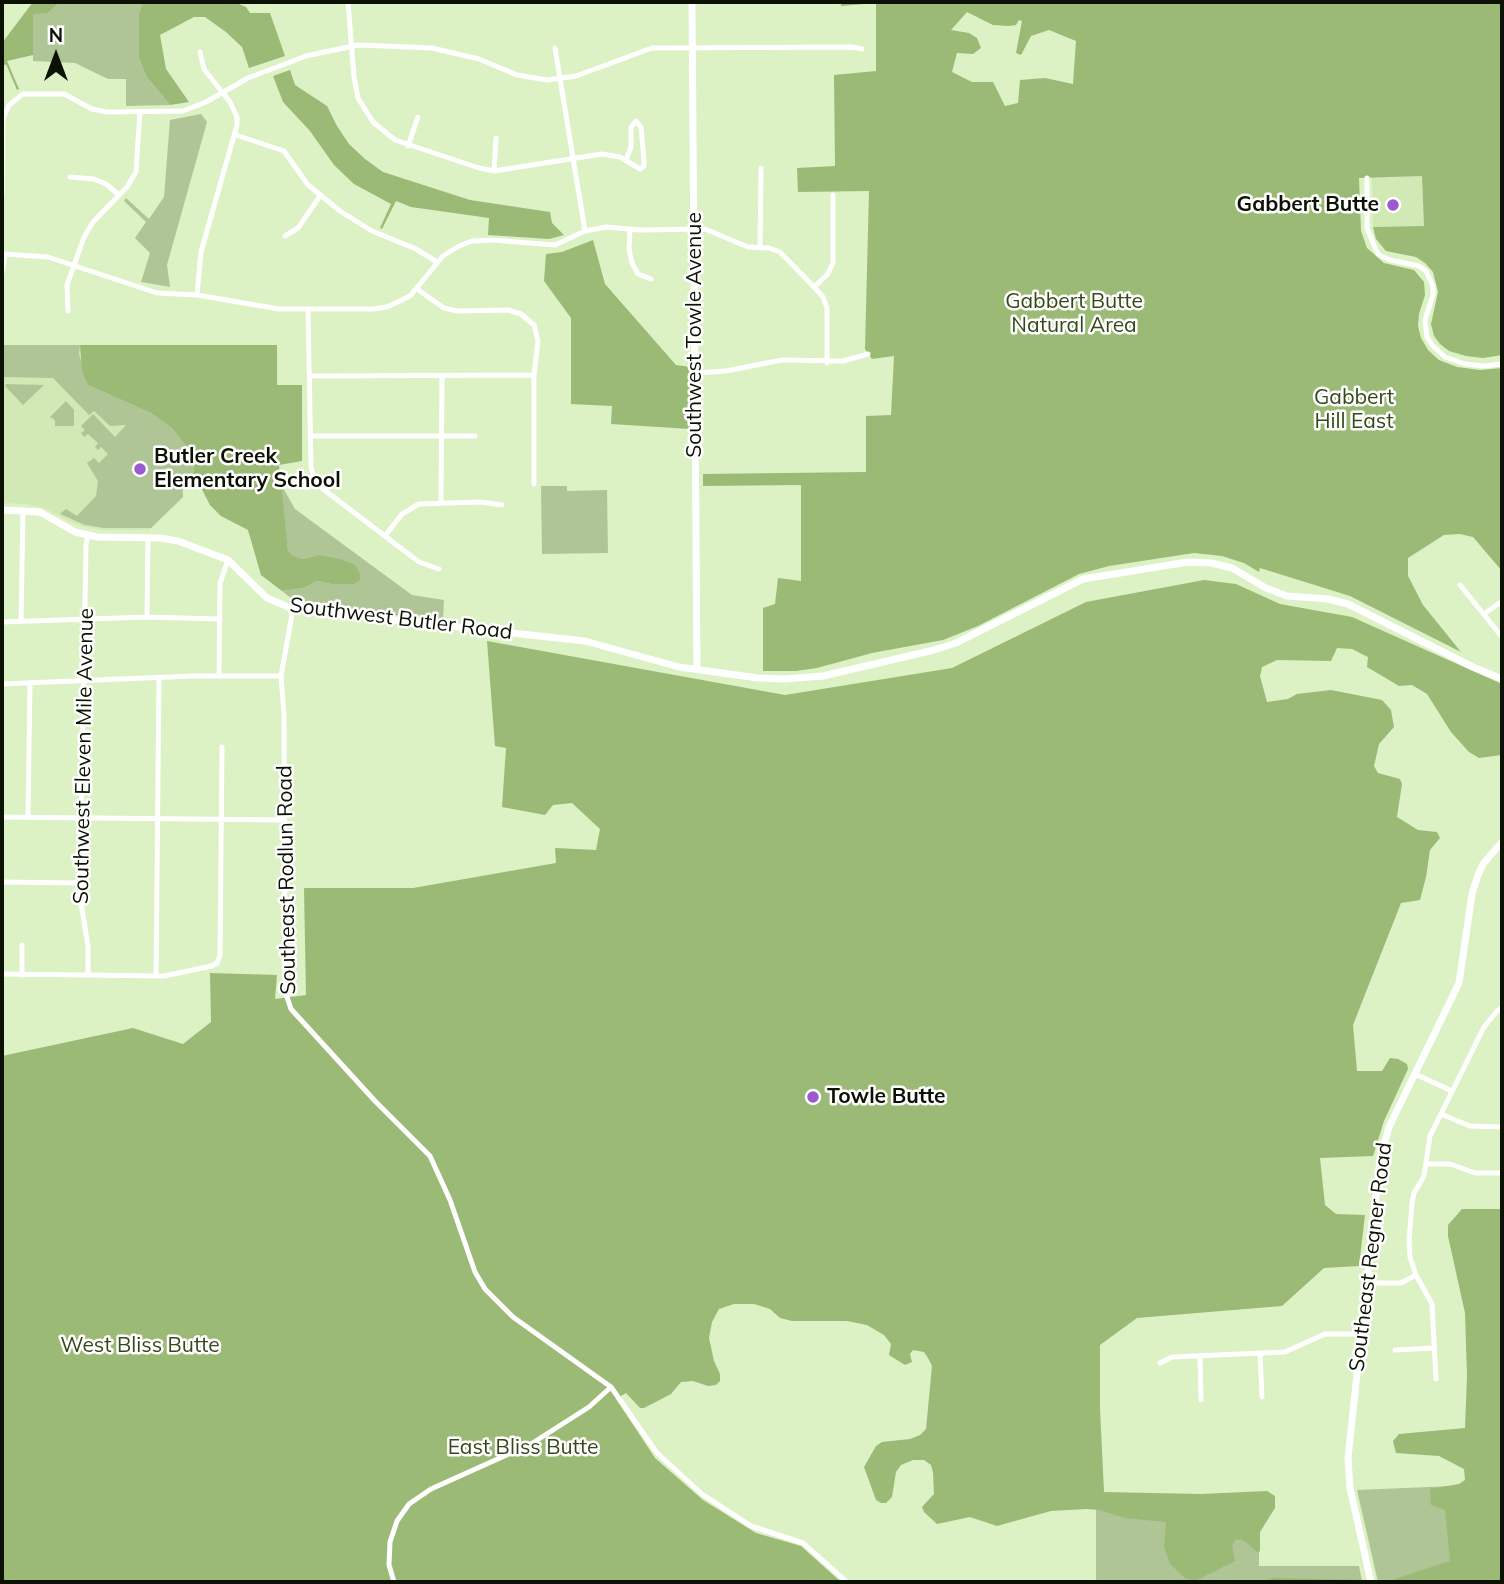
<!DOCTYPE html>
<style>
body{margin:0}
#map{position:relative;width:1504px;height:1584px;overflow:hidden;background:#dcf1c4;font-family:Mulish,sans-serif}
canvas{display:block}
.frame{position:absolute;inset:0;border:4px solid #0b1204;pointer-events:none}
.north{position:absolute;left:21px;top:21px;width:70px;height:70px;-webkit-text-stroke:5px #fff;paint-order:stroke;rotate:0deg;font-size:19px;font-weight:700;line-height:28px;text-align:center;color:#0b1204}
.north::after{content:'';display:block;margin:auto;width:24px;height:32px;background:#0b1204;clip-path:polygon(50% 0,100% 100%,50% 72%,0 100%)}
</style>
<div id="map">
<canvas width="1504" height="1584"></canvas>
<div class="frame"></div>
<div class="north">N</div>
</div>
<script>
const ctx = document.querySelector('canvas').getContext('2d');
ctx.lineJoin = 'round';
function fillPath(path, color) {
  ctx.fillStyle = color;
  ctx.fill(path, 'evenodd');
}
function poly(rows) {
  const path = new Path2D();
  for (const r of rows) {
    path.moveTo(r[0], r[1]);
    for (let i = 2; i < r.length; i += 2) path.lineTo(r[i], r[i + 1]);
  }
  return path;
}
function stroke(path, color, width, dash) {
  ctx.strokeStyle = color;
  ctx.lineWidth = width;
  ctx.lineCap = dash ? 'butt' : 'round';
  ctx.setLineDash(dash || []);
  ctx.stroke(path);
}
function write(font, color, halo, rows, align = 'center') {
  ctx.font = font + ' Mulish,sans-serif';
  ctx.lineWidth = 5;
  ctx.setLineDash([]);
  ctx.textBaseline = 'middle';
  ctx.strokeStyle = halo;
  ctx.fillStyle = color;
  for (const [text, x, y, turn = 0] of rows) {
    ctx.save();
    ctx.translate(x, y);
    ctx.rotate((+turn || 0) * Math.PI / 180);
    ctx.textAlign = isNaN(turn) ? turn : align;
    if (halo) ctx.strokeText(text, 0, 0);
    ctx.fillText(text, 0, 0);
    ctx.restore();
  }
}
fillPath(poly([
 [1422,175,1424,226,1373,227,1372,177],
 [2,345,277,345,282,591,261,575,248,530,221,516,210,505,194,474,182,479,183,497,149,530,105,530,86,527,73,523,44,508,27,504,2,503]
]), '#d1e9b5');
fillPath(poly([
 [60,2,143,2,139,13,139,58,146,76,170,105,126,106,126,79,108,79,75,63,33,61,33,13,48,13],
 [201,114,207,122,167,265,170,287,141,282,150,253,135,238,146,222,124,201,126,198,149,219,164,197,170,120],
 [2,345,80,345,79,354,88,385,151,413,172,428,193,455,194,474,182,479,183,497,151,528,104,528,85,525,60,514,66,509,77,516,96,496,98,481,87,463,94,458,99,463,108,454,101,447,98,450,95,447,98,443,88,434,84,437,81,433,85,430,81,426,93,414,115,437,126,425,110,426,94,411,89,415,53,378,2,377],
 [6,384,44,385,23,405,5,386],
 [66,401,74,410,74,426,55,426,55,420,50,417],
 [279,481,295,509,412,595,444,600,443,620,336,609,331,604,293,600,282,591,304,588,317,581,331,584,318,555,303,559,292,556,288,551],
 [541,486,567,486,567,491,607,490,608,553,542,554],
 [1502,1484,1502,1582,1378,1582,1357,1490],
 [1259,1494,1259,1566,1359,1566,1362,1581,1096,1582,1096,1501]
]), '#afc596');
fillPath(poly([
 [33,2,60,2,48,13,33,14,33,55,7,61,19,89,17,90,6,64,2,67,2,43],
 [143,2,234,2,246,7,250,13,270,13,285,56,249,68,242,47,226,32,205,17,194,17,160,35,166,69,189,102,170,105,146,76,139,58,139,13],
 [841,2,1502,2,1502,355,1483,358,1466,356,1449,351,1440,344,1434,336,1431,324,1438,292,1433,272,1425,263,1416,257,1386,251,1376,239,1373,227,1424,226,1422,176,1359,178,1361,231,1367,248,1384,263,1414,270,1424,282,1425,295,1419,314,1418,326,1421,338,1428,350,1439,360,1457,367,1480,370,1502,368,1502,571,1473,537,1460,534,1444,535,1408,558,1408,576,1423,605,1461,652,1350,596,1260,568,1259,572,1244,563,1222,556,1194,553,1109,566,1079,574,978,626,943,640,872,653,817,668,796,671,763,671,763,608,775,604,778,578,801,581,801,485,703,486,703,474,866,472,866,416,891,415,894,356,872,359,865,349,869,191,798,192,797,168,835,166,834,75,876,71,876,3,841,6],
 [967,12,993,25,1009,26,1016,25,1019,20,1022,21,1016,53,1021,55,1031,36,1049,30,1076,41,1073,84,1045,78,1020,80,1018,103,1005,106,993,82,972,82,952,72,957,53,973,54,981,48,977,38,969,33,951,30],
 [290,70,295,85,327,106,337,126,349,144,365,159,383,172,470,200,550,212,552,223,564,235,549,239,488,235,489,218,411,207,396,201,382,229,380,228,391,204,354,184,334,165,310,131,283,102,273,76],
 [593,240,605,284,676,365,691,367,690,429,611,424,612,406,571,404,571,318,544,281,546,254,562,252],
 [80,345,277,345,277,385,302,385,302,461,279,465,288,551,293,556,303,559,318,555,340,559,355,565,360,574,360,580,354,584,331,584,317,581,304,588,282,591,261,575,248,530,221,516,210,505,194,474,193,455,172,428,151,413,88,385,82,371],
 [1204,580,1236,584,1280,604,1352,617,1502,684,1502,752,1501,755,1479,758,1469,752,1451,732,1427,694,1412,685,1399,686,1367,667,1368,657,1352,649,1337,648,1331,661,1277,660,1262,667,1260,676,1267,702,1288,699,1297,694,1331,690,1382,700,1391,710,1394,727,1379,744,1374,766,1378,773,1400,779,1402,784,1397,817,1418,830,1437,832,1440,838,1430,850,1426,877,1420,900,1401,903,1353,1025,1357,1071,1382,1071,1390,1058,1398,1059,1407,1064,1408,1069,1384,1121,1373,1156,1320,1158,1325,1205,1336,1214,1365,1215,1359,1266,1324,1268,1282,1306,1137,1318,1100,1345,1100,1409,1104,1492,1201,1494,1267,1491,1275,1496,1275,1508,1260,1532,1260,1551,1258,1553,1246,1542,1240,1539,1235,1540,1232,1546,1235,1561,1195,1581,1185,1578,1170,1564,1164,1547,1166,1522,1125,1518,1099,1510,1087,1509,1051,1511,997,1526,970,1517,937,1524,924,1512,922,1507,934,1494,933,1472,931,1465,924,1460,913,1460,901,1465,896,1472,892,1497,886,1503,881,1503,876,1500,864,1467,876,1446,882,1442,910,1439,920,1435,926,1429,932,1366,928,1358,924,1352,913,1350,910,1354,912,1362,905,1365,889,1355,891,1344,884,1335,867,1325,847,1321,792,1321,780,1318,770,1309,754,1304,734,1304,719,1309,712,1322,709,1338,714,1361,720,1374,720,1381,716,1385,708,1386,693,1381,681,1382,671,1394,644,1408,640,1408,626,1393,616,1399,655,1458,703,1500,756,1533,801,1546,841,1582,2,1582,2,1056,133,1028,183,1044,211,1022,210,973,277,975,275,999,306,995,304,888,413,888,556,863,555,848,596,850,600,829,572,803,553,805,545,815,502,807,506,748,495,746,487,641,785,695,952,668,1086,602],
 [1462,1209,1502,1209,1502,1582,1386,1582,1450,1561,1445,1510,1431,1505,1430,1489,1459,1484,1465,1480,1464,1469,1439,1456,1396,1453,1393,1441,1399,1434,1465,1428,1467,1376,1465,1313,1448,1236,1448,1225],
 [1273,1578,1365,1580,1366,1582,1262,1582]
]), '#9bba75');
stroke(poly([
 [348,2,354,77,358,98,373,122,395,140,479,168,494,171,602,154,620,157,640,169,644,166,644,160,641,127,636,121,631,127,631,147,626,160],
 [555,48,585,231],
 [236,135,284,151,308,185,340,211,372,231,416,249,437,262],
 [408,146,418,117],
 [494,171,496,138],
 [70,177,94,179,106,184,119,195],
 [1367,178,1367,228,1376,250,1379,255,1390,260,1419,266,1426,271,1433,286,1433,295,1425,320,1427,337,1432,345,1445,357,1465,364,1484,366,1502,364],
 [2,195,3,119,9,105,23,94,64,94,92,109,107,112,183,111,206,102,248,78,306,56,358,45,432,48,479,59,517,75,547,80,576,76,652,48,852,47,862,49],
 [630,229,629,249,632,263,638,274,651,279],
 [285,236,298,228,320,196],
 [760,248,761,168],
 [2,254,48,257,157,293,197,295,279,309,373,309,387,307,410,296,443,256,459,246,472,241,492,240,555,245,585,231,607,227,640,230,705,229,748,247,769,248,780,252,814,287,823,297,827,308,827,363],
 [2,273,5,254],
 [814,287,827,275,833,263,833,195],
 [417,289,444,308,457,311,508,310,521,314,534,325,538,341,534,375,534,484],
 [197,295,201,252,237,125,237,117,230,102,204,69,200,52],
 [308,309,311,467,313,475,323,489,419,562,439,569],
 [68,311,67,285,84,237,93,222,127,187,136,172,140,112],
 [695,373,726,371,782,360,843,361,868,354],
 [309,376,534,375],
 [310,436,475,436],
 [441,502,442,377],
 [88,535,86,544,80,897,88,946,88,975],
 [385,536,402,514,419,504,480,502,502,505],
 [1460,585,1502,637],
 [293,609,281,676,284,715,285,976,287,997,291,1009,375,1101,430,1156,450,1200,475,1272,485,1289,513,1317,611,1387,657,1453,702,1494,751,1526,803,1543,847,1582],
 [1484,614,1502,601],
 [147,617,148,538],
 [21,621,23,510],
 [2,622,147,617,218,619],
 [219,676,220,583,228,560],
 [2,684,193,676,281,676],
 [2,817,285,820],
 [28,817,30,682],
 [2,882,81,883],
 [22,945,22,975],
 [2,974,164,976,212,966,217,963,220,955,222,747],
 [156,976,159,677],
 [1415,1074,1452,1091],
 [1441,1114,1470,1126,1502,1127],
 [1427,1164,1450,1164,1475,1173,1502,1173],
 [1365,1283,1401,1283,1416,1275],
 [1395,1350,1434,1348],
 [1260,1354,1262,1397],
 [1200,1357,1201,1400],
 [1160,1363,1172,1357,1285,1352,1325,1334,1360,1334],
 [1436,1379,1432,1304,1416,1275,1410,1257,1409,1240,1412,1203,1414,1193,1424,1176,1430,1136,1484,1027,1497,1011,1502,1008],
 [394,1582,389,1565,390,1542,397,1521,409,1504,431,1489,531,1444,589,1407,611,1387]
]), '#fff', 5);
stroke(poly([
 [692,2,697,669],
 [2,510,40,512,75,532,97,537,160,538,178,541,228,560,267,598,293,609,585,641,679,667,758,678,784,679,823,676,934,650,956,643,1083,579,1188,562,1211,563,1232,568,1266,588,1287,596,1328,599,1348,604,1473,667,1502,679],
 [1371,1582,1350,1488,1348,1458,1380,1159,1389,1127,1459,983,1472,894,1478,875,1483,864,1502,842]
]), '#fff', 7);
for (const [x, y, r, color] of [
 [1393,205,7,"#9d5ad0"],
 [140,469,7,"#9d5ad0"],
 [813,1097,7,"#9d5ad0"]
]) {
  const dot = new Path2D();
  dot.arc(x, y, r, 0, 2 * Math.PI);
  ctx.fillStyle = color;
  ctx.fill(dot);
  stroke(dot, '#fff', 2.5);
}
write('bold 21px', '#0b1204', '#fff', [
 ["Gabbert Butte",1379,205,"right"],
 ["Butler Creek",154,457],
 ["Elementary School",154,481],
 ["Towle Butte",827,1097]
], 'left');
write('21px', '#354817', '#fff', [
 ["Gabbert Butte",1074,302],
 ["Natural Area",1074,326],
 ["Gabbert",1354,398],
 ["Hill East",1354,422],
 ["West Bliss Butte",140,1346],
 ["East Bliss Butte",523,1448]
]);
write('21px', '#0b1204', '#fff', [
 ["Southwest Towle Avenue",695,335,-90],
 ["Southwest Butler Road",401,619,7],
 ["Southwest Eleven Mile Avenue",84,756,-89],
 ["Southeast Rodlun Road",287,880,-91],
 ["Southeast Regner Road",1371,1257,-83]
]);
</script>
